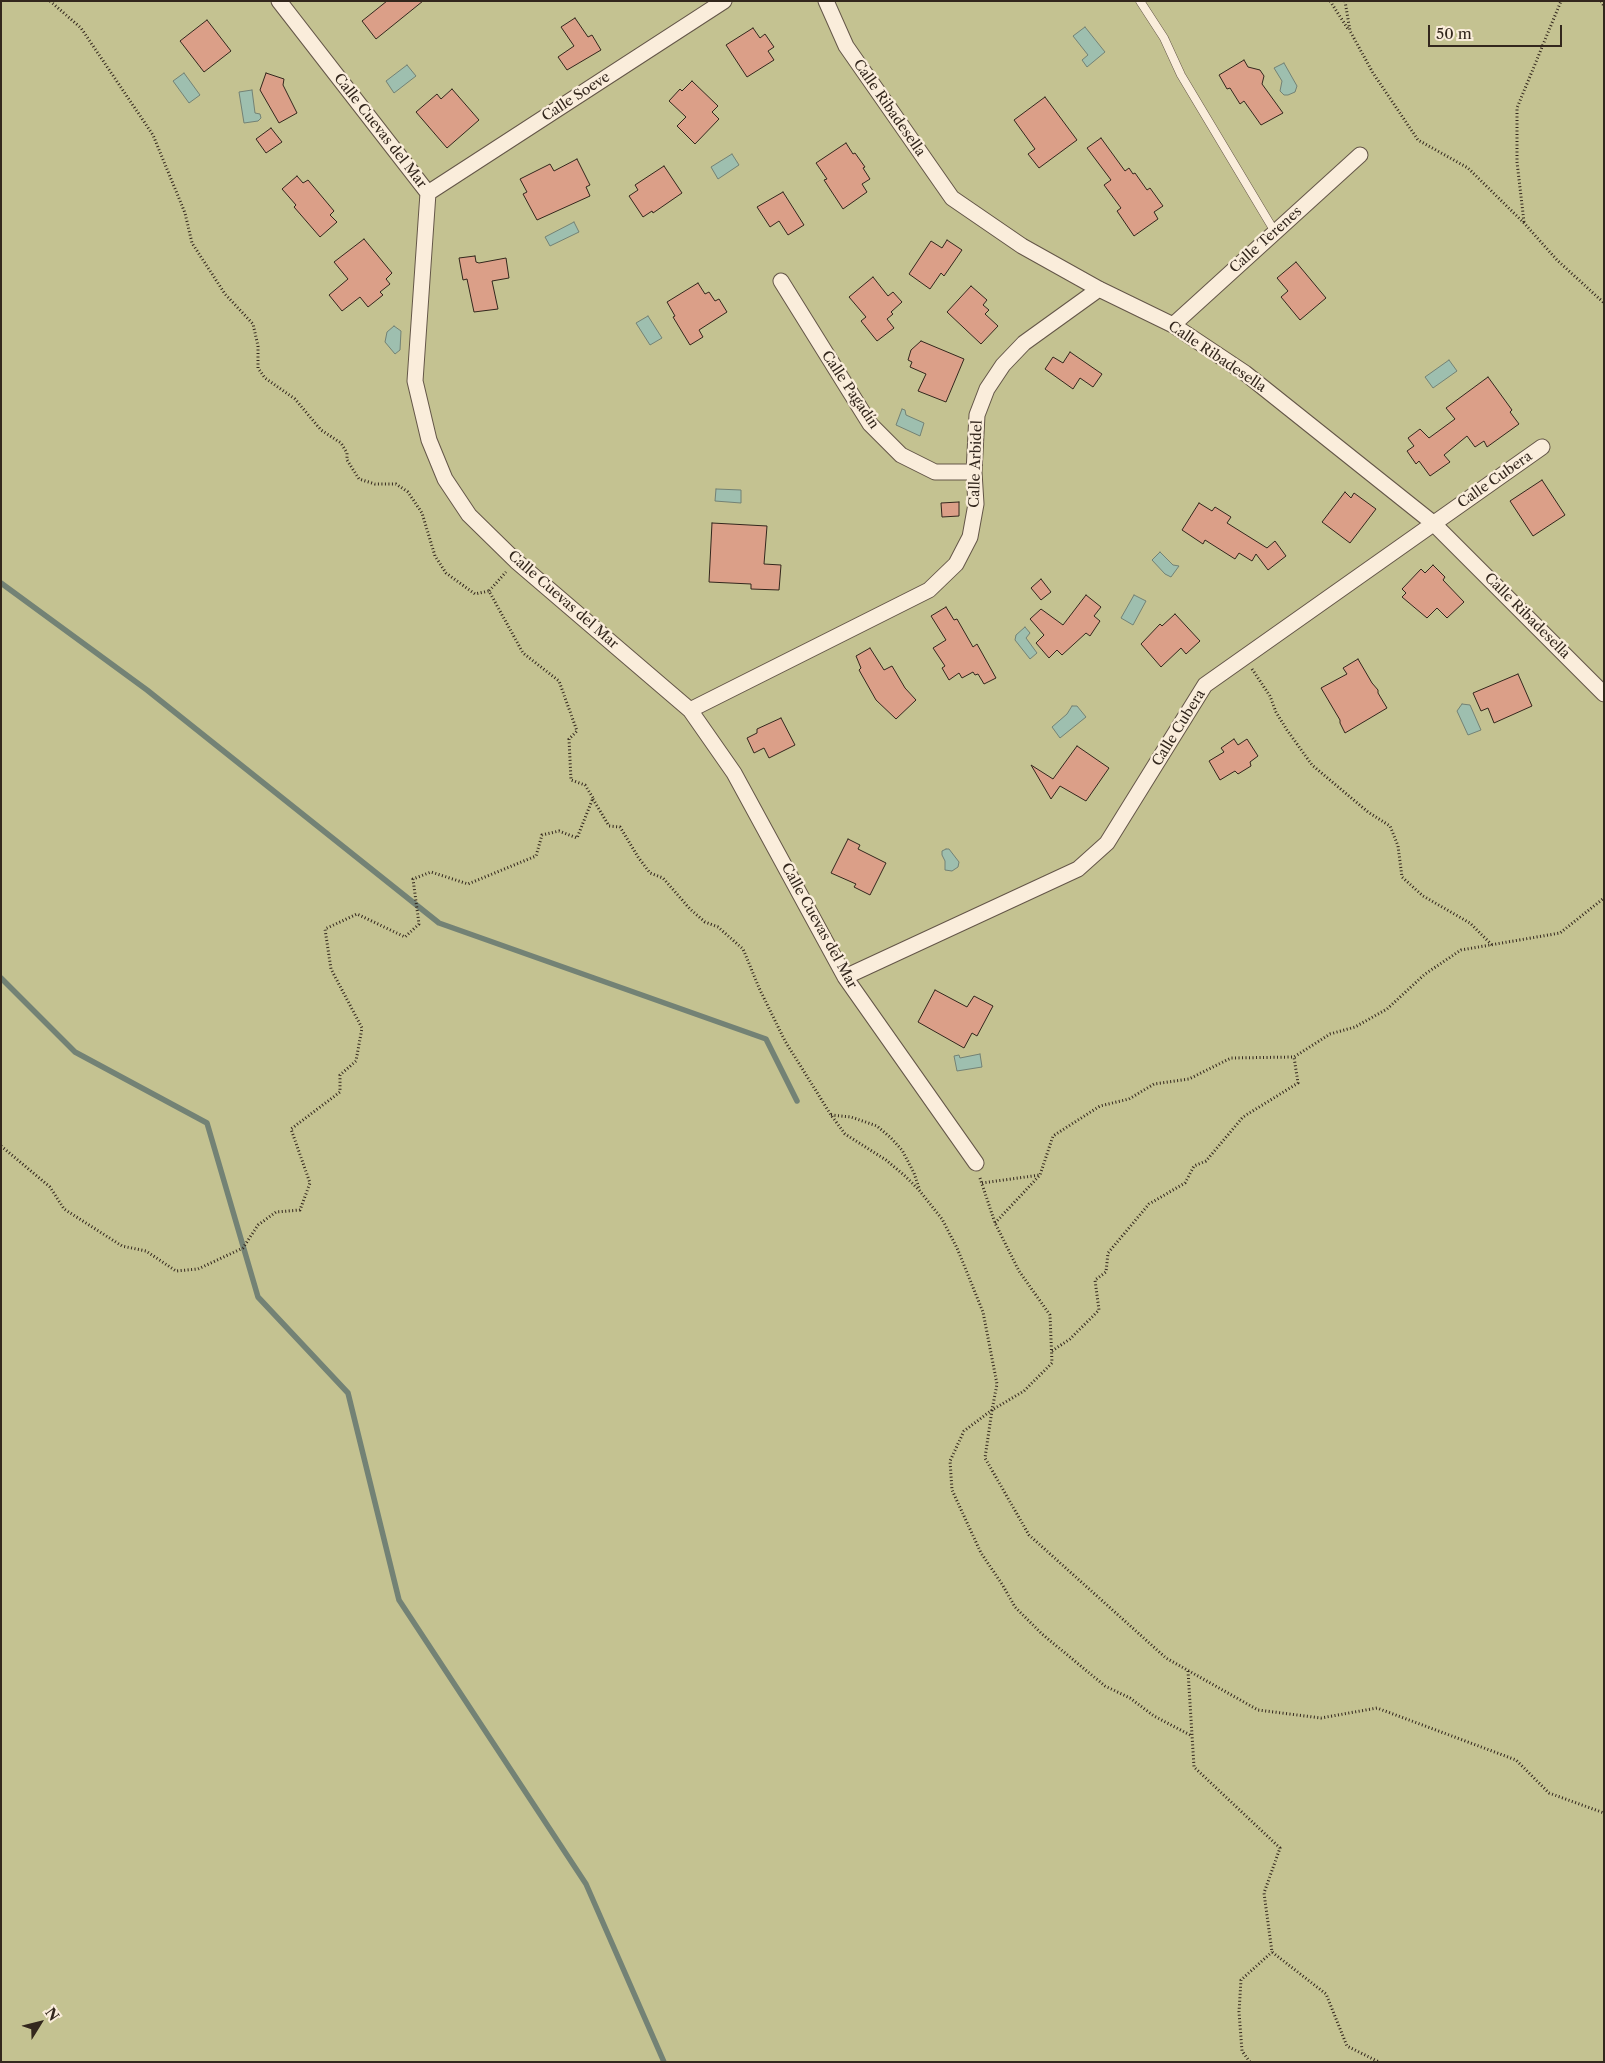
<!DOCTYPE html>
<meta charset="utf-8">
<style>
body{margin:0}
#map{position:relative;width:1605px;height:2063px;overflow:hidden;background:#f7e4c7;font-family:"Libre Caslon Text",serif}
canvas{display:block}
.frame{position:absolute;inset:0;border:2px solid #33271d;pointer-events:none}
.north{position:absolute;left:15px;top:1998px;width:50px;height:50px;-webkit-text-stroke:4px #faeddb;paint-order:stroke;rotate:54deg;font-size:14px;font-weight:700;line-height:20px;text-align:center;color:#33271d}
.north::after{content:'';display:block;margin:auto;width:18px;height:22px;background:#33271d;clip-path:polygon(50% 0,100% 100%,50% 72%,0 100%)}
.scale{position:absolute;left:1428px;top:25px;width:134px;height:22px;box-sizing:border-box;border:2px solid #33271d;border-top:0;padding-left:6px;font-size:15px;line-height:18px;white-space:nowrap;color:#33271d;-webkit-text-stroke:4px #faeddb;paint-order:stroke}
</style>
<div id="map">
<canvas width="1605" height="2063"></canvas>
<div class="frame"></div>
<div class="north">N</div>
<div class="scale">50 m</div>
</div>
<script>
const ctx = document.querySelector('canvas').getContext('2d');
ctx.lineJoin = 'round';
function fillPath(path, color) {
  ctx.fillStyle = color;
  ctx.fill(path, 'evenodd');
}
function poly(rows) {
  const path = new Path2D();
  for (const r of rows) {
    path.moveTo(r[0], r[1]);
    for (let i = 2; i < r.length; i += 2) path.lineTo(r[i], r[i + 1]);
  }
  return path;
}
function stroke(path, color, width, dash) {
  ctx.strokeStyle = color;
  ctx.lineWidth = width;
  ctx.lineCap = dash ? 'butt' : 'round';
  ctx.setLineDash(dash || []);
  ctx.stroke(path);
}
function write(font, color, halo, rows, align = 'center') {
  ctx.font = font + ' "Libre Caslon Text",serif';
  ctx.lineWidth = 4.5;
  ctx.setLineDash([]);
  ctx.textBaseline = 'middle';
  ctx.strokeStyle = halo;
  ctx.fillStyle = color;
  for (const [text, x, y, turn = 0] of rows) {
    ctx.save();
    ctx.translate(x, y);
    ctx.rotate((+turn || 0) * Math.PI / 180);
    ctx.textAlign = isNaN(turn) ? turn : align;
    if (halo) ctx.strokeText(text, 0, 0);
    ctx.fillText(text, 0, 0);
    ctx.restore();
  }
}
fillPath(poly([
 [1,1,1604,1,1604,2062,1,2062]
]), '#c4c291');
const water = poly([
 [1085,27,1105,52,1087,67,1082,60,1088,55,1073,36,1085,27],
 [1284,63,1297,86,1295,92,1288,95,1284,95,1280,91,1282,81,1274,68,1284,63],
 [407,65,416,76,394,93,386,81,407,65],
 [184,73,200,95,189,103,173,81,184,73],
 [252,90,255,113,260,114,261,118,258,121,244,123,239,92,252,90],
 [732,154,739,165,718,179,711,167,732,154],
 [574,222,579,232,550,246,545,237,574,222],
 [648,316,662,338,650,345,636,323,648,316],
 [394,326,401,331,400,350,395,354,385,342,387,332,394,326],
 [1449,360,1457,371,1433,388,1425,377,1449,360],
 [902,409,905,410,906,415,924,423,920,436,896,425,902,409],
 [716,489,741,490,741,503,715,501,716,489],
 [1160,552,1173,565,1179,566,1171,577,1165,574,1152,560,1160,552],
 [1134,595,1146,601,1133,625,1121,618,1134,595],
 [1025,627,1030,633,1026,638,1037,653,1030,659,1015,640,1016,635,1025,627],
 [1462,704,1470,705,1481,730,1468,735,1457,711,1462,704],
 [1072,706,1077,706,1086,717,1060,738,1052,727,1067,714,1072,706],
 [946,849,949,849,959,862,958,867,952,871,945,870,945,861,942,855,942,851,946,849],
 [980,1054,982,1067,957,1071,954,1056,959,1055,960,1058,980,1054]
]);
fillPath(water, '#9ebfaf');
stroke(water, '#738275', 1);
stroke(poly([
 [1,583,147,690,439,923,766,1039,797,1101],
 [1,978,75,1052,207,1123,258,1297,348,1393,399,1600,586,1884,664,2062]
]), '#738275', 5.5);
const building = poly([
 [387,1,423,1,376,39,362,21,387,1],
 [575,18,588,37,592,35,601,50,567,70,558,57,574,46,561,27,575,18],
 [207,20,231,51,204,72,180,41,207,20],
 [753,28,760,38,765,34,774,47,768,51,774,60,747,77,726,45,753,28],
 [1244,60,1248,67,1260,70,1264,76,1262,84,1283,113,1261,125,1244,101,1240,104,1230,88,1227,89,1219,75,1244,60],
 [266,73,284,79,283,85,297,113,279,123,260,90,266,73],
 [692,81,718,106,712,112,719,119,695,144,677,126,686,117,669,101,680,89,682,91,692,81],
 [452,89,479,120,447,148,416,112,437,94,441,99,452,89],
 [1045,97,1077,140,1039,168,1028,154,1035,149,1014,120,1045,97],
 [271,128,282,142,266,153,256,139,271,128],
 [1101,138,1125,171,1129,168,1133,174,1135,173,1147,190,1150,188,1163,206,1154,212,1158,219,1134,236,1117,211,1121,208,1104,185,1111,180,1087,148,1101,138],
 [846,143,853,154,855,153,865,167,863,168,870,179,862,184,867,192,843,209,824,180,827,179,816,163,846,143],
 [577,159,590,185,586,187,590,196,537,220,523,194,527,192,520,179,550,164,554,171,577,159],
 [664,166,682,193,653,213,652,211,643,217,629,196,638,190,635,185,664,166],
 [297,176,303,183,308,180,334,211,330,215,337,222,320,237,294,207,296,205,282,189,297,176],
 [783,192,804,225,788,235,779,221,770,227,757,207,783,192],
 [364,239,392,273,386,279,390,284,380,292,383,295,368,307,360,297,342,311,329,295,348,279,334,262,364,239],
 [947,240,962,250,944,276,941,273,930,289,909,274,931,241,942,248,947,240],
 [475,256,476,262,479,263,506,258,509,278,492,281,498,309,474,312,467,279,463,280,459,258,475,256],
 [1296,262,1326,298,1300,320,1281,297,1288,291,1277,278,1296,262],
 [873,277,888,296,893,292,902,302,891,312,893,314,887,319,894,328,877,341,861,321,866,317,849,297,873,277],
 [698,283,705,294,709,292,715,301,719,299,727,312,699,330,703,337,690,345,673,317,675,316,667,302,698,283],
 [971,286,987,300,983,305,989,310,985,314,998,326,981,344,947,312,971,286],
 [921,341,964,359,946,402,918,391,926,374,910,367,912,362,908,360,911,350,921,341],
 [1070,352,1102,374,1093,387,1080,378,1073,389,1045,369,1053,357,1063,363,1070,352],
 [1488,377,1512,410,1510,412,1519,424,1487,447,1484,441,1475,447,1467,436,1444,455,1450,462,1430,476,1419,461,1416,464,1407,451,1414,446,1408,438,1420,429,1429,438,1455,419,1446,408,1488,377],
 [1542,480,1565,515,1533,536,1510,501,1542,480],
 [1345,492,1351,498,1354,493,1376,509,1350,543,1322,522,1345,492],
 [959,502,959,516,942,517,941,503,959,502],
 [1199,503,1212,511,1215,507,1231,517,1227,523,1267,548,1275,541,1286,556,1268,570,1256,554,1252,561,1239,553,1235,559,1205,540,1203,544,1182,530,1199,503],
 [712,523,767,526,764,564,781,565,779,590,751,589,751,584,709,582,712,523],
 [1433,565,1445,577,1443,580,1464,602,1447,618,1437,608,1427,618,1402,597,1406,593,1402,589,1421,569,1425,573,1433,565],
 [1041,579,1051,592,1041,600,1031,588,1041,579],
 [1086,595,1101,607,1094,616,1100,621,1090,636,1086,633,1062,655,1057,650,1049,658,1036,643,1044,635,1030,619,1041,609,1063,625,1086,595],
 [946,607,954,620,957,619,973,647,977,644,996,678,984,684,978,674,975,675,973,672,962,678,959,673,949,680,942,668,945,666,933,648,946,640,931,616,946,607],
 [1175,614,1200,641,1186,654,1181,648,1161,667,1141,644,1160,624,1162,626,1175,614],
 [870,648,884,670,892,666,905,688,916,700,896,719,876,700,859,670,861,668,856,656,870,648],
 [1358,659,1372,683,1378,690,1378,693,1387,708,1345,733,1340,723,1340,720,1321,688,1347,674,1343,668,1358,659],
 [1518,674,1532,706,1494,723,1488,708,1481,711,1473,693,1518,674],
 [781,718,795,745,769,758,764,748,754,753,747,738,757,733,757,729,781,718],
 [1234,739,1238,745,1247,739,1258,756,1250,762,1251,766,1238,774,1235,771,1220,780,1209,761,1224,752,1221,748,1234,739],
 [1077,746,1109,768,1086,801,1060,786,1051,799,1031,765,1053,779,1077,746],
 [848,839,860,845,858,849,886,863,870,895,854,887,856,884,831,873,848,839],
 [935,990,967,1007,974,996,993,1006,977,1036,972,1033,964,1048,918,1022,935,990]
]);
fillPath(building, '#db9f88');
stroke(building, '#33271d', 1);
const lane = poly([
 [1140,1,1164,38,1181,75,1275,232]
]);
const street = poly([
 [279,1,428,193,415,381,429,440,445,479,469,515,516,561,690,710,734,773,845,977,976,1163],
 [826,1,846,46,952,198,1022,246,1099,289,1173,325,1245,373,1433,523,1604,694],
 [428,193,724,1],
 [781,281,870,424,901,455,935,472,974,472],
 [1173,325,1360,155],
 [690,710,929,590,956,564,970,537,976,504,974,472,977,415,987,389,1003,365,1024,343,1099,289],
 [845,977,1078,869,1107,843,1205,685,1542,447]
]);
stroke(lane, '#645648', 9);
stroke(street, '#645648', 17);
stroke(poly([
 [50,1,81,28,153,135,185,213,192,243,225,294,253,324,258,346,258,368,265,378,295,399,321,430,341,443,347,453,347,460,359,479,375,484,396,484,408,492,422,513,435,556,446,573,475,594,489,591],
 [1330,1,1348,29],
 [1345,1,1350,31,1373,73,1418,140,1468,168,1524,223,1557,260,1604,303],
 [1601,1,1604,6],
 [1524,222,1517,162,1517,108,1561,1],
 [1252,669,1270,696,1276,712,1287,730,1312,765,1368,812,1390,826,1398,846,1402,877,1423,896,1470,923,1492,945],
 [593,799,609,826,620,827,638,857,650,873,663,878,690,909,705,922,718,927,743,949,760,990,785,1041,831,1115,845,1134,886,1160,904,1175,919,1190,942,1219,957,1248,983,1312,997,1384,992,1410,964,1431,950,1461,952,1490,981,1553,1002,1584,1015,1607,1042,1634,1105,1686,1130,1698,1154,1716,1192,1736],
 [831,1115,851,1117,877,1126,891,1138,902,1150,914,1173,919,1188],
 [1,1146,50,1187,64,1209,122,1246,146,1251,176,1271,198,1269,243,1248,258,1225,276,1212,300,1210,310,1183,291,1129,340,1092,340,1075,356,1061,362,1028,331,969,325,929,357,914,405,937,419,924,413,879,431,872,468,884,536,856,542,835,559,831,577,838,593,798,585,785,571,780,569,739,577,731,559,681,523,653,489,591,506,572],
 [980,1178,995,1223,1019,1271,1050,1315,1052,1363,1024,1391,992,1410,985,1458,1029,1535,1166,1658,1258,1710,1321,1718,1377,1708,1516,1760,1549,1793,1604,1813],
 [982,1183,1040,1175],
 [995,1223,1040,1175,1053,1136,1100,1106,1129,1099,1154,1084,1189,1079,1231,1058,1294,1057,1330,1034,1355,1027,1387,1009,1425,974,1461,950,1560,933,1604,898],
 [1052,1351,1070,1339,1099,1310,1095,1280,1106,1272,1108,1253,1149,1204,1185,1183,1194,1166,1206,1161,1243,1117,1298,1083,1294,1057],
 [1188,1671,1194,1767,1280,1848,1264,1893,1272,1952,1326,1994,1347,2046,1379,2062],
 [1250,2062,1242,2051,1239,2012,1241,1980,1272,1952]
]), '#33271d', 3, [1, 2.5]);
stroke(lane, '#faeddb', 8);
stroke(street, '#faeddb', 15);
write('14px', '#33271d', '#faeddb', [
 ["Calle Soeve",576,97,-33],
 ["Calle Ribadesella",889,108,55],
 ["Calle Cuevas del Mar",380,131,52],
 ["Calle Terenes",1266,240,-42],
 ["Calle Ribadesella",1217,357,34],
 ["Calle Pagadín",850,390,56],
 ["Calle Arbidel",976,464,-88],
 ["Calle Cubera",1495,480,-35],
 ["Calle Cuevas del Mar",563,600,41],
 ["Calle Ribadesella",1527,616,45],
 ["Calle Cubera",1179,728,-58],
 ["Calle Cuevas del Mar",819,926,61]
]);
</script>
